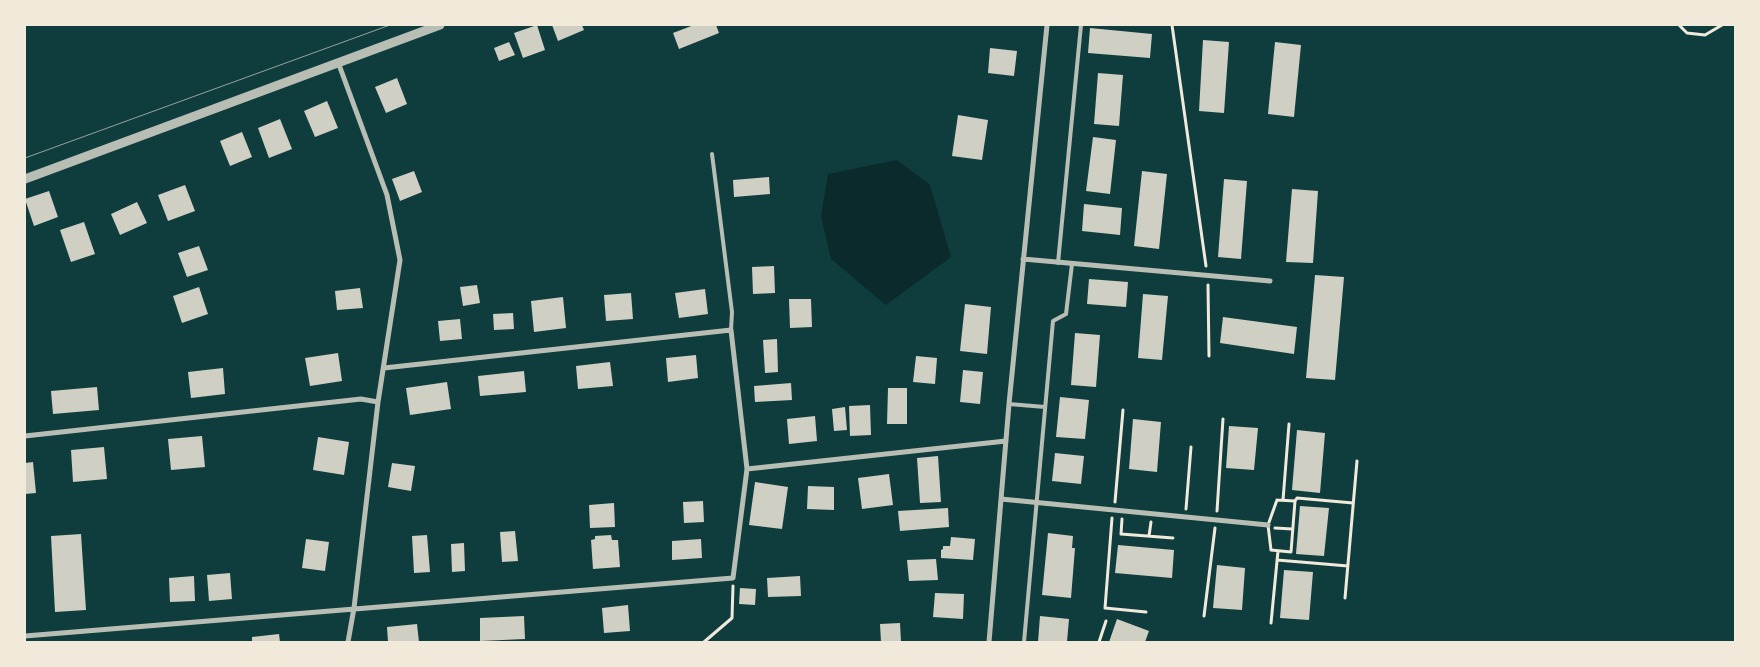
<!DOCTYPE html>
<style>
body{margin:0}
#map{position:relative;width:1760px;height:667px;overflow:hidden;background:#0f3d3e;font-family:Mulish,sans-serif}
canvas{display:block}
.frame{position:absolute;inset:0;border:26px solid #f1e9da;pointer-events:none}
</style>
<div id="map">
<canvas width="1760" height="667"></canvas>
<div class="frame"></div>
</div>
<script>
const ctx = document.querySelector('canvas').getContext('2d');
ctx.lineJoin = 'round';
function fillPath(path, color) {
  ctx.fillStyle = color;
  ctx.fill(path, 'evenodd');
}
function poly(rows) {
  const path = new Path2D();
  for (const r of rows) {
    path.moveTo(r[0], r[1]);
    for (let i = 2; i < r.length; i += 2) path.lineTo(r[i], r[i + 1]);
  }
  return path;
}
function stroke(path, color, width, dash) {
  ctx.strokeStyle = color;
  ctx.lineWidth = width;
  ctx.lineCap = dash ? 'butt' : 'round';
  ctx.setLineDash(dash || []);
  ctx.stroke(path);
}
fillPath(poly([
 [897,160,930,185,951,257,886,305,831,259,821,216,828,174]
]), '#0a2a2b');
fillPath(poly([
 [537,25,545,50,523,58,514,33],
 [552,25,582,25,584,30,558,41],
 [694,25,716,25,719,33,679,49,673,33],
 [1090,28,1152,34,1150,58,1088,53],
 [1203,40,1229,42,1224,113,1199,111],
 [509,42,515,55,499,61,494,48],
 [1275,42,1301,45,1294,117,1268,114],
 [990,48,1017,51,1014,76,988,73],
 [1098,73,1123,75,1119,126,1094,124],
 [397,78,407,104,386,113,375,87],
 [327,101,338,128,315,137,304,111],
 [958,115,988,120,982,160,952,156],
 [280,119,292,149,269,158,258,128],
 [242,132,252,157,230,166,220,141],
 [1093,137,1116,140,1110,194,1086,191],
 [414,171,422,192,400,201,392,179],
 [1142,171,1167,174,1159,249,1134,246],
 [769,177,770,194,734,197,733,180],
 [1224,179,1247,181,1241,259,1218,257],
 [185,185,195,211,168,221,158,195],
 [1292,189,1318,191,1313,263,1286,262],
 [49,191,58,217,34,226,25,199],
 [137,202,147,223,120,235,111,214],
 [1084,204,1122,208,1120,235,1082,231],
 [84,222,95,254,71,262,60,230],
 [199,246,208,270,187,277,178,253],
 [774,266,775,293,753,294,752,267],
 [1315,275,1344,277,1335,380,1306,378],
 [1089,279,1128,282,1126,307,1087,304],
 [477,285,480,303,463,306,460,287],
 [199,287,208,314,182,323,173,296],
 [360,288,363,308,337,310,335,291],
 [705,289,708,314,679,318,675,293],
 [631,293,633,319,606,321,604,295],
 [1143,294,1168,296,1162,360,1138,358],
 [563,297,566,328,534,332,531,301],
 [789,299,811,299,812,327,790,328],
 [965,304,991,307,987,354,960,351],
 [513,313,514,329,494,330,493,314],
 [1223,317,1297,327,1294,354,1220,343],
 [460,319,462,339,440,341,438,321],
 [1075,333,1100,335,1096,387,1071,385],
 [777,339,778,372,765,373,763,340],
 [338,353,342,381,310,386,305,358],
 [696,355,698,378,668,382,666,358],
 [916,356,937,358,935,384,913,382],
 [610,362,613,386,578,389,576,366],
 [223,368,225,394,191,398,188,372],
 [963,370,983,372,980,404,960,402],
 [524,371,526,392,480,396,478,376],
 [447,382,451,409,410,415,406,388],
 [791,383,792,400,755,402,754,386],
 [97,387,99,410,53,414,51,391],
 [888,388,907,388,907,424,887,424],
 [1060,397,1089,400,1085,439,1056,437],
 [870,405,871,435,850,436,849,406],
 [845,407,847,430,834,431,832,409],
 [815,416,817,441,789,444,787,419],
 [1133,419,1161,422,1157,472,1129,469],
 [1229,426,1258,428,1254,470,1226,468],
 [1297,430,1325,433,1320,493,1292,490],
 [202,436,205,467,171,470,168,439],
 [318,437,349,442,344,475,313,470],
 [104,447,107,479,73,482,71,450],
 [1055,453,1084,456,1081,484,1052,481],
 [938,456,941,502,920,503,917,458],
 [33,462,36,493,25,494,25,463],
 [392,463,415,466,411,491,388,487],
 [889,474,893,505,862,509,858,478],
 [755,482,788,487,782,529,749,525],
 [808,486,834,487,834,510,807,509],
 [703,501,704,522,684,523,683,502],
 [614,503,615,527,590,528,589,505],
 [1300,506,1329,508,1324,556,1296,554],
 [948,508,949,527,900,531,898,511],
 [515,531,518,561,502,562,500,532],
 [1048,533,1073,536,1072,548,1075,548,1071,598,1042,595],
 [81,534,86,610,55,612,51,536],
 [427,535,430,572,414,573,412,536],
 [611,535,612,540,618,540,620,567,593,569,591,540,595,539,595,536],
 [951,537,975,539,973,560,941,558,941,550,943,549,943,546,950,546],
 [306,539,329,542,325,571,302,568],
 [701,539,702,558,672,560,672,541],
 [464,543,465,571,452,572,451,544],
 [1118,545,1174,550,1172,578,1115,573],
 [936,559,938,580,909,581,907,560],
 [1217,565,1245,568,1242,610,1213,608],
 [1284,570,1313,572,1309,620,1280,618],
 [230,573,232,599,209,601,207,575],
 [194,576,195,601,170,602,169,578],
 [800,576,801,596,768,597,767,578],
 [740,588,756,589,755,605,739,604],
 [935,593,964,594,963,619,933,617],
 [628,605,630,631,604,633,602,608],
 [524,616,525,639,480,641,480,618],
 [1040,616,1069,619,1067,642,1038,642],
 [1117,619,1149,631,1145,642,1109,642],
 [900,623,901,642,881,642,880,624],
 [417,624,419,642,388,642,387,627],
 [279,634,280,642,252,642,252,637]
]), '#cfcfc3');
stroke(poly([
 [1172,25,1206,266],
 [1679,25,1687,33,1705,35,1722,25],
 [1208,285,1209,356],
 [1277,500,1295,501,1291,552,1271,550,1268,525,1277,500],
 [1283,500,1289,424],
 [1295,501,1297,498,1353,503],
 [1115,502,1123,410],
 [1186,509,1191,447],
 [1217,511,1223,419],
 [1112,518,1105,608,1146,612],
 [1122,519,1121,534,1173,538],
 [1275,528,1292,529],
 [1149,536,1151,522],
 [1277,560,1348,566],
 [1345,598,1357,461],
 [1204,616,1215,528],
 [1271,623,1278,551],
 [704,642,732,618,733,586],
 [1099,642,1106,621]
]), '#f1e9da', 3);
stroke(poly([
 [712,154,732,312,731,330],
 [1058,263,1081,25],
 [1009,404,1045,407],
 [1024,642,1053,321,1066,314,1072,264]
]), '#b8beb3', 4);
stroke(poly([
 [338,62,387,195,400,260,378,402,354,608,348,642],
 [1023,259,1270,281],
 [25,436,361,399,378,402],
 [747,469,1006,441],
 [1001,499,1268,525],
 [25,636,733,578,747,469,731,330,384,368],
 [989,642,1009,404,1047,25]
]), '#b8beb3', 5);
stroke(poly([
 [25,179,440,25]
]), '#b8beb3', 9);
stroke(poly([
 [25,158,390,25]
]), '#97a49c', 1);
</script>
